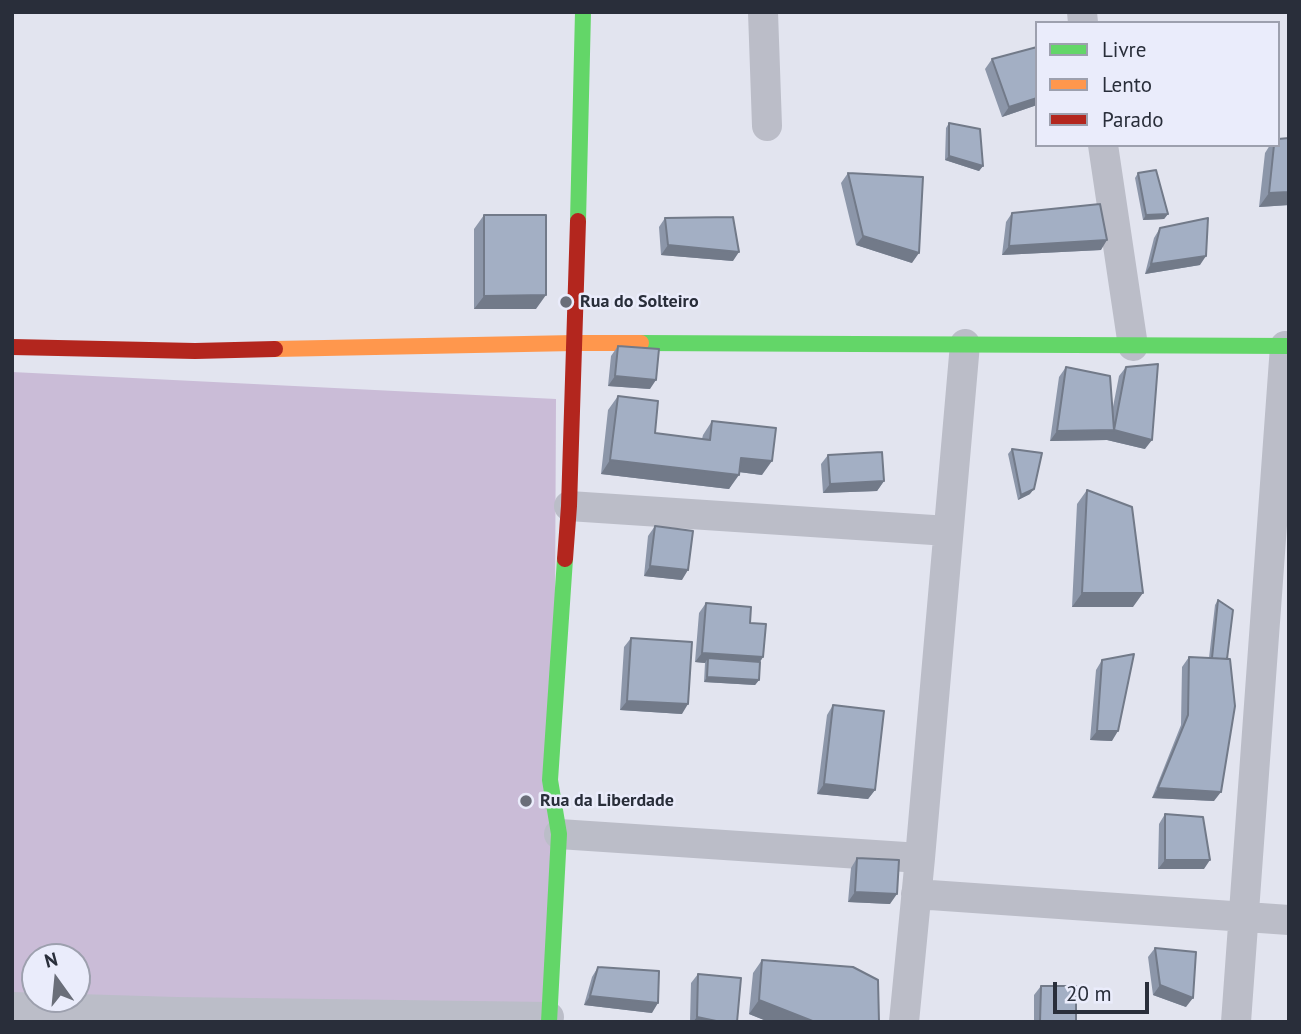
<!DOCTYPE html>
<style>
body{margin:0}
#map{position:relative;width:1301px;height:1034px;overflow:hidden;background:#e2e4ef;font-family:"PT Sans",sans-serif}
canvas{display:block}
.frame{position:absolute;inset:0;border:14px solid #292e3a;pointer-events:none}
.legend{position:absolute;left:1035px;top:21px;width:245px;height:126px;box-sizing:border-box;background:#eaecfb;border:2px solid #9da0ae;margin:0;padding:9px 12px;list-style:none;font-size:21px;color:#292e3a}
.legend li{display:flex;align-items:center;gap:14px;height:35px}
.legend b{width:35px;border:2px solid #9da0ae}
.north{position:absolute;left:21px;top:943px;width:70px;height:70px;box-sizing:border-box;background:#eaecfb;border:2px solid #9da0ae;border-radius:50%;rotate:345deg;font-size:19px;font-weight:700;line-height:28px;text-align:center;color:#292e3a}
.north::after{content:'';display:block;margin:auto;width:24px;height:32px;background:#6a6e79;clip-path:polygon(50% 0,100% 100%,50% 72%,0 100%)}
.scale{position:absolute;left:1053px;top:982px;width:96px;height:32px;box-sizing:border-box;border:4px solid #292e3a;border-top:0;padding-left:9px;font-size:21px;line-height:24px;white-space:nowrap;color:#292e3a;-webkit-text-stroke:5px #eaecfb;paint-order:stroke}
</style>
<div id="map">
<canvas width="1301" height="1034"></canvas>
<div class="frame"></div>
<ul class="legend">
<li><b style="height:9px;background:#63d668"></b>Livre</li>
<li><b style="height:9px;background:#ff974d"></b>Lento</li>
<li><b style="height:9px;background:#b3261e"></b>Parado</li>
</ul>
<div class="north">N</div>
<div class="scale">20 m</div>
</div>
<script>
const ctx = document.querySelector('canvas').getContext('2d');
ctx.lineJoin = 'round';
function fillPath(path, color) {
  ctx.fillStyle = color;
  ctx.fill(path, 'evenodd');
}
function poly(rows) {
  const path = new Path2D();
  for (const r of rows) {
    path.moveTo(r[0], r[1]);
    for (let i = 2; i < r.length; i += 2) path.lineTo(r[i], r[i + 1]);
  }
  return path;
}
function stroke(path, color, width, dash) {
  ctx.strokeStyle = color;
  ctx.lineWidth = width;
  ctx.lineCap = dash ? 'butt' : 'round';
  ctx.setLineDash(dash || []);
  ctx.stroke(path);
}
function write(font, color, halo, rows, align = 'center') {
  ctx.font = font + ' "PT Sans",sans-serif';
  ctx.lineWidth = 5;
  ctx.setLineDash([]);
  ctx.textBaseline = 'middle';
  ctx.strokeStyle = halo;
  ctx.fillStyle = color;
  for (const [text, x, y, turn = 0] of rows) {
    ctx.save();
    ctx.translate(x, y);
    ctx.rotate((+turn || 0) * Math.PI / 180);
    ctx.textAlign = isNaN(turn) ? turn : align;
    if (halo) ctx.strokeText(text, 0, 0);
    ctx.fillText(text, 0, 0);
    ctx.restore();
  }
}
fillPath(poly([
 [12,372,556,399,553,1022,12,1022],
 [35,957,77,957,77,999,35,999]
]), '#cabcd7');
stroke(poly([
 [763,12,767,126],
 [1082,12,1083,23],
 [1103,145,1133,346],
 [569,506,948,531],
 [559,834,920,858],
 [916,894,1289,920],
 [12,1007,176,1012,549,1017],
 [904,1022,920,858,965,344],
 [1236,1022,1285,346]
]), '#bbbdc8', 30);
stroke(poly([
 [578,221,583,12],
 [641,343,1289,346],
 [549,1022,559,834,550,780,565,559]
]), '#63d668', 16);
stroke(poly([
 [275,349,574,343,641,343]
]), '#ff974d', 16);
stroke(poly([
 [12,347,195,351,275,349],
 [565,559,569,506,578,221]
]), '#b3261e', 16);
fillPath(poly([
 [1037,47,1037,105,1002,117,985,69,992,59],
 [949,123,983,166,979,171,945,160,946,128],
 [1270,145,1278,145,1289,205,1259,207,1265,153],
 [848,173,912,263,856,245,841,183],
 [1138,173,1168,214,1164,219,1143,220,1135,178],
 [1012,213,1101,250,1002,255,1006,222],
 [484,215,536,309,474,309,474,229],
 [665,218,733,261,661,255,659,227],
 [1160,228,1200,265,1145,274,1154,238],
 [618,346,650,389,608,386,611,356],
 [1066,367,1112,412,1119,376,1126,367,1145,449,1107,440,1050,441,1059,377],
 [618,396,655,433,702,439,703,435,712,421,762,475,739,472,729,489,601,474,608,410],
 [1012,449,1030,494,1018,500,1008,454],
 [828,455,884,481,877,491,823,493,821,464],
 [1087,490,1133,607,1072,607,1077,504],
 [655,526,682,580,644,576,648,536],
 [1218,600,1227,659,1214,801,1152,798,1181,725,1182,667,1189,657,1209,658,1215,605],
 [706,603,750,623,763,657,760,662,759,680,755,685,704,682,705,663,695,662,699,613],
 [631,638,682,714,620,710,624,647],
 [1102,660,1112,741,1090,740,1096,670],
 [833,705,875,790,868,799,817,794,827,715],
 [1165,814,1204,869,1158,869,1159,824],
 [857,858,890,904,848,902,851,868],
 [1155,948,1186,1007,1153,995,1148,957],
 [762,960,879,1022,769,1022,749,1014,753,973],
 [598,967,652,1013,584,1005,592,977],
 [698,974,737,1022,690,1022,691,983],
 [1041,986,1076,1022,1034,1022,1034,995]
]), '#8c96a9');
fillPath(poly([
 [1037,98,1037,105,1002,117,1009,107],
 [949,156,983,166,979,171,945,160],
 [1289,192,1289,205,1259,207,1269,193],
 [1168,214,1164,219,1143,220,1146,215],
 [863,236,919,253,912,263,856,245],
 [1107,240,1101,250,1002,255,1009,246],
 [668,245,739,252,733,261,661,255],
 [1206,256,1200,265,1145,274,1151,264],
 [546,295,536,309,474,309,484,296],
 [615,376,656,380,650,389,608,386],
 [1114,430,1152,440,1145,449,1107,440,1050,441,1057,431],
 [741,458,772,461,762,475,731,471],
 [610,460,739,475,729,489,601,474],
 [884,481,877,491,823,493,830,484],
 [1034,489,1030,494,1018,500,1021,495],
 [650,566,688,570,682,580,644,576],
 [1082,593,1143,593,1133,607,1072,607],
 [702,653,763,657,756,667,708,658,705,663,695,662],
 [707,677,759,680,755,685,704,682],
 [627,701,688,704,682,714,620,710],
 [1097,731,1118,731,1112,741,1090,740],
 [824,784,875,790,868,799,817,794],
 [1158,788,1221,792,1214,801,1152,798],
 [1165,860,1210,860,1204,869,1158,869],
 [855,892,897,894,890,904,848,902],
 [1160,985,1193,998,1186,1007,1153,995],
 [590,996,658,1003,652,1013,584,1005],
 [759,1000,815,1022,769,1022,749,1014],
 [697,1017,721,1022,693,1022]
]), '#727a89');
const building = poly([
 [1037,47,1037,98,1009,107,992,59,1037,47],
 [949,123,980,129,983,166,949,156,949,123],
 [1289,138,1289,192,1269,193,1274,145,1278,145,1278,139,1289,138],
 [1156,170,1168,214,1146,215,1138,173,1156,170],
 [848,173,923,177,919,253,863,236,848,173],
 [1100,204,1107,240,1009,246,1012,213,1100,204],
 [484,215,546,215,546,295,484,296,484,215],
 [733,217,739,252,668,245,665,218,733,217],
 [1208,218,1206,256,1151,264,1160,228,1208,218],
 [618,346,659,349,656,380,615,376,618,346],
 [1158,364,1152,440,1114,430,1057,431,1066,367,1110,376,1114,430,1126,367,1158,364],
 [618,396,658,401,655,433,710,440,712,421,776,428,772,461,741,458,739,475,610,460,618,396],
 [1012,449,1042,453,1034,489,1021,495,1012,449],
 [882,452,884,481,830,484,828,455,882,452],
 [1087,490,1132,507,1143,593,1082,593,1087,490],
 [655,526,693,531,688,570,650,566,655,526],
 [1218,600,1233,610,1227,659,1212,658,1218,600],
 [706,603,751,607,750,623,766,624,763,657,702,653,706,603],
 [631,638,692,642,688,704,627,701,631,638],
 [1134,654,1118,731,1097,731,1102,660,1134,654],
 [1189,657,1230,659,1235,706,1221,792,1158,788,1188,715,1189,657],
 [708,658,760,662,759,680,707,677,708,658],
 [833,705,884,711,875,790,824,784,833,705],
 [1165,814,1203,817,1210,860,1165,860,1165,814],
 [857,858,899,860,897,894,855,892,857,858],
 [1155,948,1196,952,1193,998,1160,985,1155,948],
 [762,960,853,967,878,980,879,1022,815,1022,759,1000,762,960],
 [598,967,659,971,658,1003,590,996,598,967],
 [698,974,741,978,737,1022,721,1022,697,1017,698,974],
 [1041,986,1076,986,1076,1022,1040,1022,1041,986]
]);
fillPath(building, '#a3afc4');
stroke(building, '#727a89', 2);
for (const [x, y, r, color] of [
 [566,302,7,"#6a6e79"],
 [526,801,7,"#6a6e79"]
]) {
  const dot = new Path2D();
  dot.arc(x, y, r, 0, 2 * Math.PI);
  ctx.fillStyle = color;
  ctx.fill(dot);
  stroke(dot, '#eaecfb', 2.5);
}
write('bold 18px', '#292e3a', '#eaecfb', [
 ["Rua do Solteiro",580,302],
 ["Rua da Liberdade",540,801]
], 'left');
</script>
